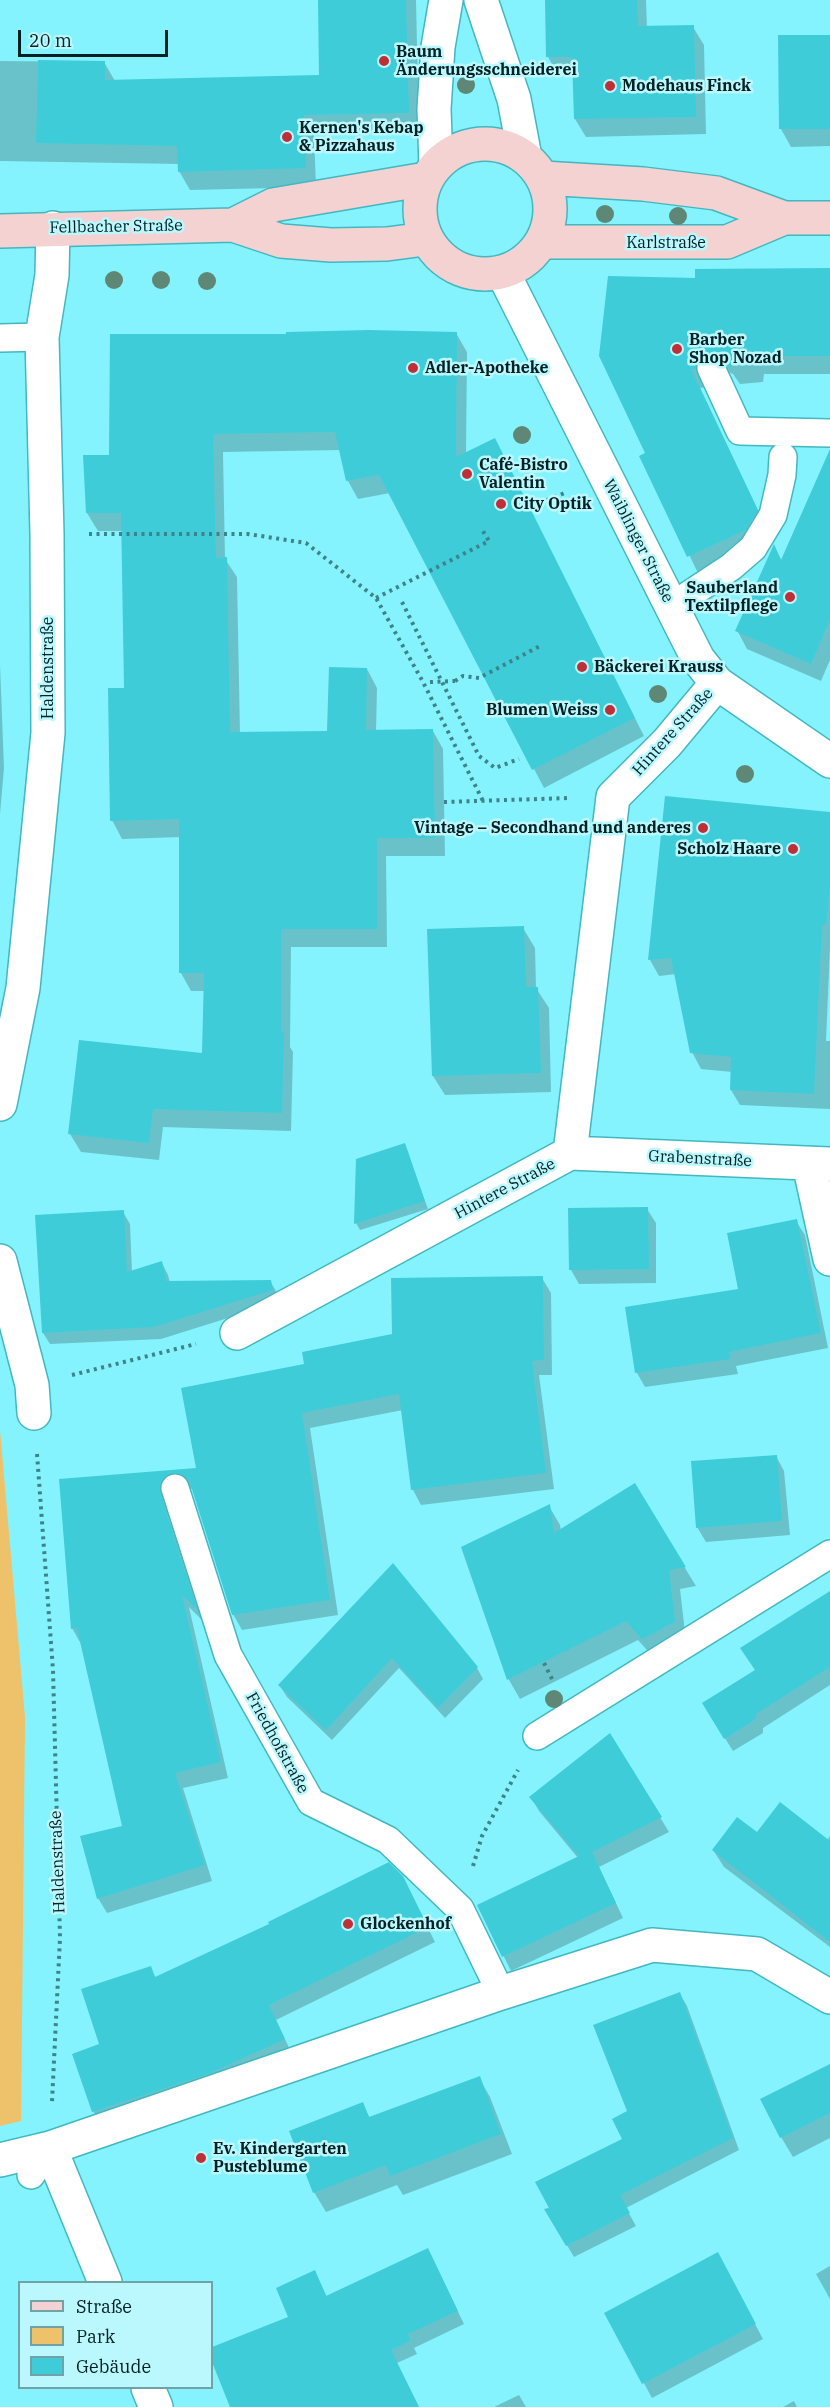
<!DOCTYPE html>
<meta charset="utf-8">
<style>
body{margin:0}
#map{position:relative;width:830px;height:2407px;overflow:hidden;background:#84f3fd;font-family:"IBM Plex Serif",serif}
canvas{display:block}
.legend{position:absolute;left:18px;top:2281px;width:195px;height:108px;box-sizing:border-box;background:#bbf8fe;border:2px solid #70a2a7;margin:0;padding:8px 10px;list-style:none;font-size:18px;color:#002124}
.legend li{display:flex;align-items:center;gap:12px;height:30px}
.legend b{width:30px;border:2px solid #70a2a7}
.scale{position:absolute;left:18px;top:30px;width:150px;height:27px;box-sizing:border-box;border:3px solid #002124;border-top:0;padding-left:8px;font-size:18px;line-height:21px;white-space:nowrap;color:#002124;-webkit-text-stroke:4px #bbf8fe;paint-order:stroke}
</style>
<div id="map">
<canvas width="830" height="2407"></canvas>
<ul class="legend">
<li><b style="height:8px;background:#f4d2d1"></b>Straße</li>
<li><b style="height:16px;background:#eec26a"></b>Park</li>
<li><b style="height:16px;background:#3eccd8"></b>Gebäude</li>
</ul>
<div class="scale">20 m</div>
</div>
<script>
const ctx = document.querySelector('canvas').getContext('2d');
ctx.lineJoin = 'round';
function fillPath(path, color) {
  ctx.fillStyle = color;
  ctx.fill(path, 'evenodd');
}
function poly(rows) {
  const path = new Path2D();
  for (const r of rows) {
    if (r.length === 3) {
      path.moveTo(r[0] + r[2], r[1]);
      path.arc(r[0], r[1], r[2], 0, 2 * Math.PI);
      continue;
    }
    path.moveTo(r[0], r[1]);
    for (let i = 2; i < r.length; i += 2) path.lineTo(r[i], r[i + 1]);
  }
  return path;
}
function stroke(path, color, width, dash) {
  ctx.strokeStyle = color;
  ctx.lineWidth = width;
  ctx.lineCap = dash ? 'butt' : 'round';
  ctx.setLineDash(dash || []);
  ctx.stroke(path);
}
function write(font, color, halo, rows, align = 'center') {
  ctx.font = font + ' "IBM Plex Serif",serif';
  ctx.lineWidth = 5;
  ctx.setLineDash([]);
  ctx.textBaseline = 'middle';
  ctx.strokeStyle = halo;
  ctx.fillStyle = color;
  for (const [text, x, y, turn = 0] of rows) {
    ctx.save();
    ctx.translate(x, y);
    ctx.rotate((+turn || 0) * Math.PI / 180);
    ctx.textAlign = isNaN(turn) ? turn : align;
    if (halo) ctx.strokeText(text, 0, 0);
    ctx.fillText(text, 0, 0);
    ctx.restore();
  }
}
fillPath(poly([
 [0,1430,25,1717,21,2121,0,2126]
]), '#eec26a');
fillPath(poly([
 [319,0,416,0,419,132,314,134,316,187,190,190,179,171,179,164,0,161,0,61,104,62,115,81,321,76],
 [546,0,646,0,647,28,693,27,704,45,706,134,586,137,575,119,574,75,558,75,548,57],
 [830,36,830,146,791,147,781,129],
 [830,270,830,374,764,374,763,382,740,384,733,374,725,371,706,387,700,388,767,530,699,575,641,457,647,454,696,279],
 [456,333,467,352,466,454,495,440,644,736,544,788,390,493,358,499,348,481,341,450,223,452,225,559,237,577,240,734,328,733,367,669,377,688,376,732,433,731,443,749,445,856,386,856,387,947,291,947,290,1047,293,1052,291,1131,163,1127,159,1160,81,1152,70,1134,203,1054,205,991,191,991,181,973,181,837,122,839,112,820,126,690,123,531,98,531,87,513,111,456],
 [830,513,830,660,821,681,747,649,737,630,774,547,782,561],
 [0,664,4,768,0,814],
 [667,798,830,814,830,948,826,1041,830,1041,830,1109,740,1105,731,1090,732,1072,701,1069,692,1052,676,974,659,976,650,960],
 [523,928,535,948,536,988,549,1008,551,1092,445,1095,433,1076],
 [404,1145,428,1209,360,1230,356,1223],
 [647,1209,656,1223,656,1283,579,1284,571,1270],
 [123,1212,130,1224,132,1272,162,1263,168,1275,170,1283,270,1281,277,1293,279,1302,161,1339,50,1344,43,1333],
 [796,1221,805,1235,828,1348,736,1366,738,1374,645,1387,637,1373,627,1308,740,1291],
 [542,1278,551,1293,552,1375,539,1375,554,1489,421,1505,413,1490,403,1410,310,1428,338,1615,242,1630,233,1614,194,1490,188,1487,203,1621,189,1607,228,1778,183,1788,212,1881,107,1913,98,1898,124,1827,81,1644,72,1628,61,1480,198,1470,306,1366,394,1335],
 [776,1456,784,1471,790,1535,706,1542,697,1527],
 [634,1485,696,1586,680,1589,686,1641,654,1658,638,1640,520,1699,509,1680,463,1548,549,1506,560,1525,561,1531],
 [393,1565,477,1668,483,1679,445,1718,399,1668,332,1740,287,1697,280,1686],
 [830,1592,830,1685,763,1728,763,1733,733,1751,711,1716],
 [610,1735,669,1832,599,1867,623,1918,511,1971,479,1906,578,1858,539,1811,531,1797],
 [757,1834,827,1840,830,1836,830,1947,724,1867,713,1850],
 [410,1892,435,1942,276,2020,292,2054,102,2126,93,2111,101,2045,150,1968,156,1978],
 [680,1994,687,2006,739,2150,626,2208,636,2226,574,2257,546,2210,624,2139],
 [830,2066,830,2138,793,2157,781,2137],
 [479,2078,490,2097,512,2154,403,2195,397,2185,326,2212,314,2192,362,2104,370,2118],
 [428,2250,464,2324,414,2348,417,2354,397,2363,419,2407,231,2407,212,2358,212,2349,290,2318,315,2272,327,2297],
 [830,2266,830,2299,816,2274],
 [725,2268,763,2339,652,2398,606,2313],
 [519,2395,526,2407,494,2407],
 [794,2401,797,2407,783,2407]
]), '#0003');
fillPath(poly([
 [318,0,406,0,409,113,304,115,306,168,178,172,177,146,36,143,38,60,105,61,105,80,319,75],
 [545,0,637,0,638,26,694,25,696,117,574,119,572,57,546,57],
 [778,35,830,35,830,129,779,129],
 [830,268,830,356,754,356,753,364,727,366,721,356,712,352,704,354,698,359,696,369,691,369,758,510,746,530,687,557,639,456,645,453,599,356,608,276,695,278,695,269],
 [369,330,457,332,456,457,495,438,635,718,532,770,379,475,346,481,335,432,213,434,216,558,227,557,230,732,327,731,329,667,367,668,366,730,433,729,435,838,377,838,377,929,281,929,281,1032,284,1032,282,1113,153,1109,149,1143,68,1134,79,1040,202,1053,204,973,179,973,179,819,110,821,108,688,124,688,121,513,86,513,83,455,109,455,110,334,286,334,286,332],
 [830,449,830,619,811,664,735,631,774,544,781,560],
 [665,796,830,812,830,885,826,925,822,925,814,1094,730,1090,731,1057,690,1053,671,958,648,960],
 [524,926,526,987,538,987,541,1073,432,1076,427,929],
 [405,1143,425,1201,354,1224,356,1159],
 [648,1207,649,1269,569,1270,568,1208],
 [124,1210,127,1272,162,1261,166,1281,271,1280,273,1290,154,1327,42,1333,35,1215],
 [797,1219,821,1333,729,1352,730,1359,635,1373,625,1307,738,1289,727,1233],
 [543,1276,544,1360,532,1361,546,1473,411,1490,399,1394,302,1413,330,1600,232,1615,190,1483,185,1476,178,1473,170,1473,163,1478,160,1485,160,1493,197,1609,182,1595,221,1762,175,1773,205,1865,97,1899,80,1836,122,1826,77,1628,71,1629,59,1479,196,1468,181,1388,304,1364,302,1352,392,1334,391,1278],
 [777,1455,782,1521,696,1528,691,1461],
 [635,1483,686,1567,669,1570,675,1622,642,1639,626,1621,507,1680,461,1547,550,1504,554,1533],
 [393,1563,478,1667,438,1708,392,1658,326,1730,278,1685],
 [830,1591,830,1667,756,1714,756,1719,724,1739,702,1703,755,1670,740,1648],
 [610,1733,662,1817,592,1852,616,1903,502,1957,477,1905,579,1856,529,1797],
 [780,1802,830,1841,830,1942,712,1850,737,1817,757,1832],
 [389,1862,403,1876,428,1927,269,2005,285,2039,208,2074,92,2112,72,2054,99,2044,81,1989,151,1966,155,1977,269,1924,268,1922],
 [680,1992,733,2138,620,2195,630,2213,566,2246,544,2209,549,2208,535,2182,622,2139,612,2119,627,2111,593,2025],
 [830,2064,830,2113,780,2138,760,2099],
 [480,2076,501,2134,390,2176,386,2165,313,2193,289,2131,363,2102,369,2117],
 [428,2248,458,2311,408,2334,410,2341,391,2350,419,2407,230,2407,212,2362,212,2347,288,2317,276,2288,315,2270,326,2296],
 [718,2252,756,2324,642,2384,604,2313]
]), '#3eccd8');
const service = poly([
 [0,338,42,337],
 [711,368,740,431,830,433],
 [672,606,731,567,753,548,773,515,782,475,783,457],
 [175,1488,228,1655,311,1802,388,1840,460,1909,501,1993],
 [537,1736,830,1554],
 [31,2175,50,2148]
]);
const minor = poly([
 [503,273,698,659,717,683,830,761],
 [0,1104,23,988,48,733,47,534,42,337,52,275,53,228],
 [570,1153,830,1164],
 [809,1164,830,1259],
 [0,1261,32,1385,34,1413],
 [237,1333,570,1153,613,797,667,743,717,683],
 [50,2148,105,2282],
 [0,2160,50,2148,501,1993,652,1945,757,1954,830,1997],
 [148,2388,156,2407]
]);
const tertiary = poly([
 [481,0,514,99,525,157],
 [436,165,434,109,438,47,446,0]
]);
const secondary = poly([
 [485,209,65],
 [543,178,643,184,716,193,784,218,830,218],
 [233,225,273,205,426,179],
 [0,231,233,225,281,241,331,245,387,244,425,239],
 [543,242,727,242,784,218]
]);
stroke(service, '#43b7c1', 30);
stroke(minor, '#43b7c1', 36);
stroke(tertiary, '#43b7c1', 36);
stroke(secondary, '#43b7c1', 36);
stroke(poly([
 [540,503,567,492],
 [89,534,248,534,306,543,376,598,423,682,483,801],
 [376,598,489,541,481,528],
 [402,602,479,756,495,768,519,759],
 [455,681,463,676,479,678,542,645],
 [444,802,570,798],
 [72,1375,196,1344],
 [37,1454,53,1670,60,1938,52,2102],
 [544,1663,553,1681],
 [473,1866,482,1836,518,1770]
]), '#3e8389', 4, [3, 4.5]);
stroke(service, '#fff', 27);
stroke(minor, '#fff', 33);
stroke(tertiary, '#fff', 33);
stroke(secondary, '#f4d2d1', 33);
stroke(poly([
 [430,682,455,681]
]), '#3e8389', 4, [3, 4.5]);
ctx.fillStyle = '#5f8776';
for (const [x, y] of [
 [466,85],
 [605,214],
 [678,216],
 [114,280],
 [161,280],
 [207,281],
 [522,435],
 [658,694],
 [745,774],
 [554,1699]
]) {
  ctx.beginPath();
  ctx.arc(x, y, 9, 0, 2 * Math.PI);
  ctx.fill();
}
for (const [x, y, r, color] of [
 [384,61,6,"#bf2f37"],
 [610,86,6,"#bf2f37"],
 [287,137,6,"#bf2f37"],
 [677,349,6,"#bf2f37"],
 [413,368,6,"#bf2f37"],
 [467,474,6,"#bf2f37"],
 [501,504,6,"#bf2f37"],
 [790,597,6,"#bf2f37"],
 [582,667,6,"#bf2f37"],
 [610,710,6,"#bf2f37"],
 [703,828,6,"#bf2f37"],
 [793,849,6,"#bf2f37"],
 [348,1924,6,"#bf2f37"],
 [201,2158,6,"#bf2f37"]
]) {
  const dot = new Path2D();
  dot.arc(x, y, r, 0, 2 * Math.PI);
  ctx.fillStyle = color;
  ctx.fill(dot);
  stroke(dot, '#bbf8fe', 2);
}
write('bold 16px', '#002124', '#bbf8fe', [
 ["Baum",396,52],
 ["Änderungsschneiderei",396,70],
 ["Modehaus Finck",622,86],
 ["Kernen's Kebap",299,128],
 ["& Pizzahaus",299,146],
 ["Barber",689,340],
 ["Shop Nozad",689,358],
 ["Adler-Apotheke",425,368],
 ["Café-Bistro",479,465],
 ["Valentin",479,483],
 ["City Optik",513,504],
 ["Sauberland",778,588,"right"],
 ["Textilpflege",778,606,"right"],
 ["Bäckerei Krauss",594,667],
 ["Blumen Weiss",598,710,"right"],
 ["Vintage – Secondhand und anderes",691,828,"right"],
 ["Scholz Haare",781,849,"right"],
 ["Glockenhof",360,1924],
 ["Ev. Kindergarten",213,2149],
 ["Pusteblume",213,2167]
], 'left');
write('16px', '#002124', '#bbf8fe', [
 ["Fellbacher Straße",116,227,-1],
 ["Karlstraße",666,243],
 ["Waiblinger Straße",638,541,63],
 ["Haldenstraße",48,668,-90],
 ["Hintere Straße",673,732,-48],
 ["Grabenstraße",700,1159,3],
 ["Hintere Straße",505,1189,-28],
 ["Friedhofstraße",277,1743,61],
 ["Haldenstraße",58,1862,-92]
]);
</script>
